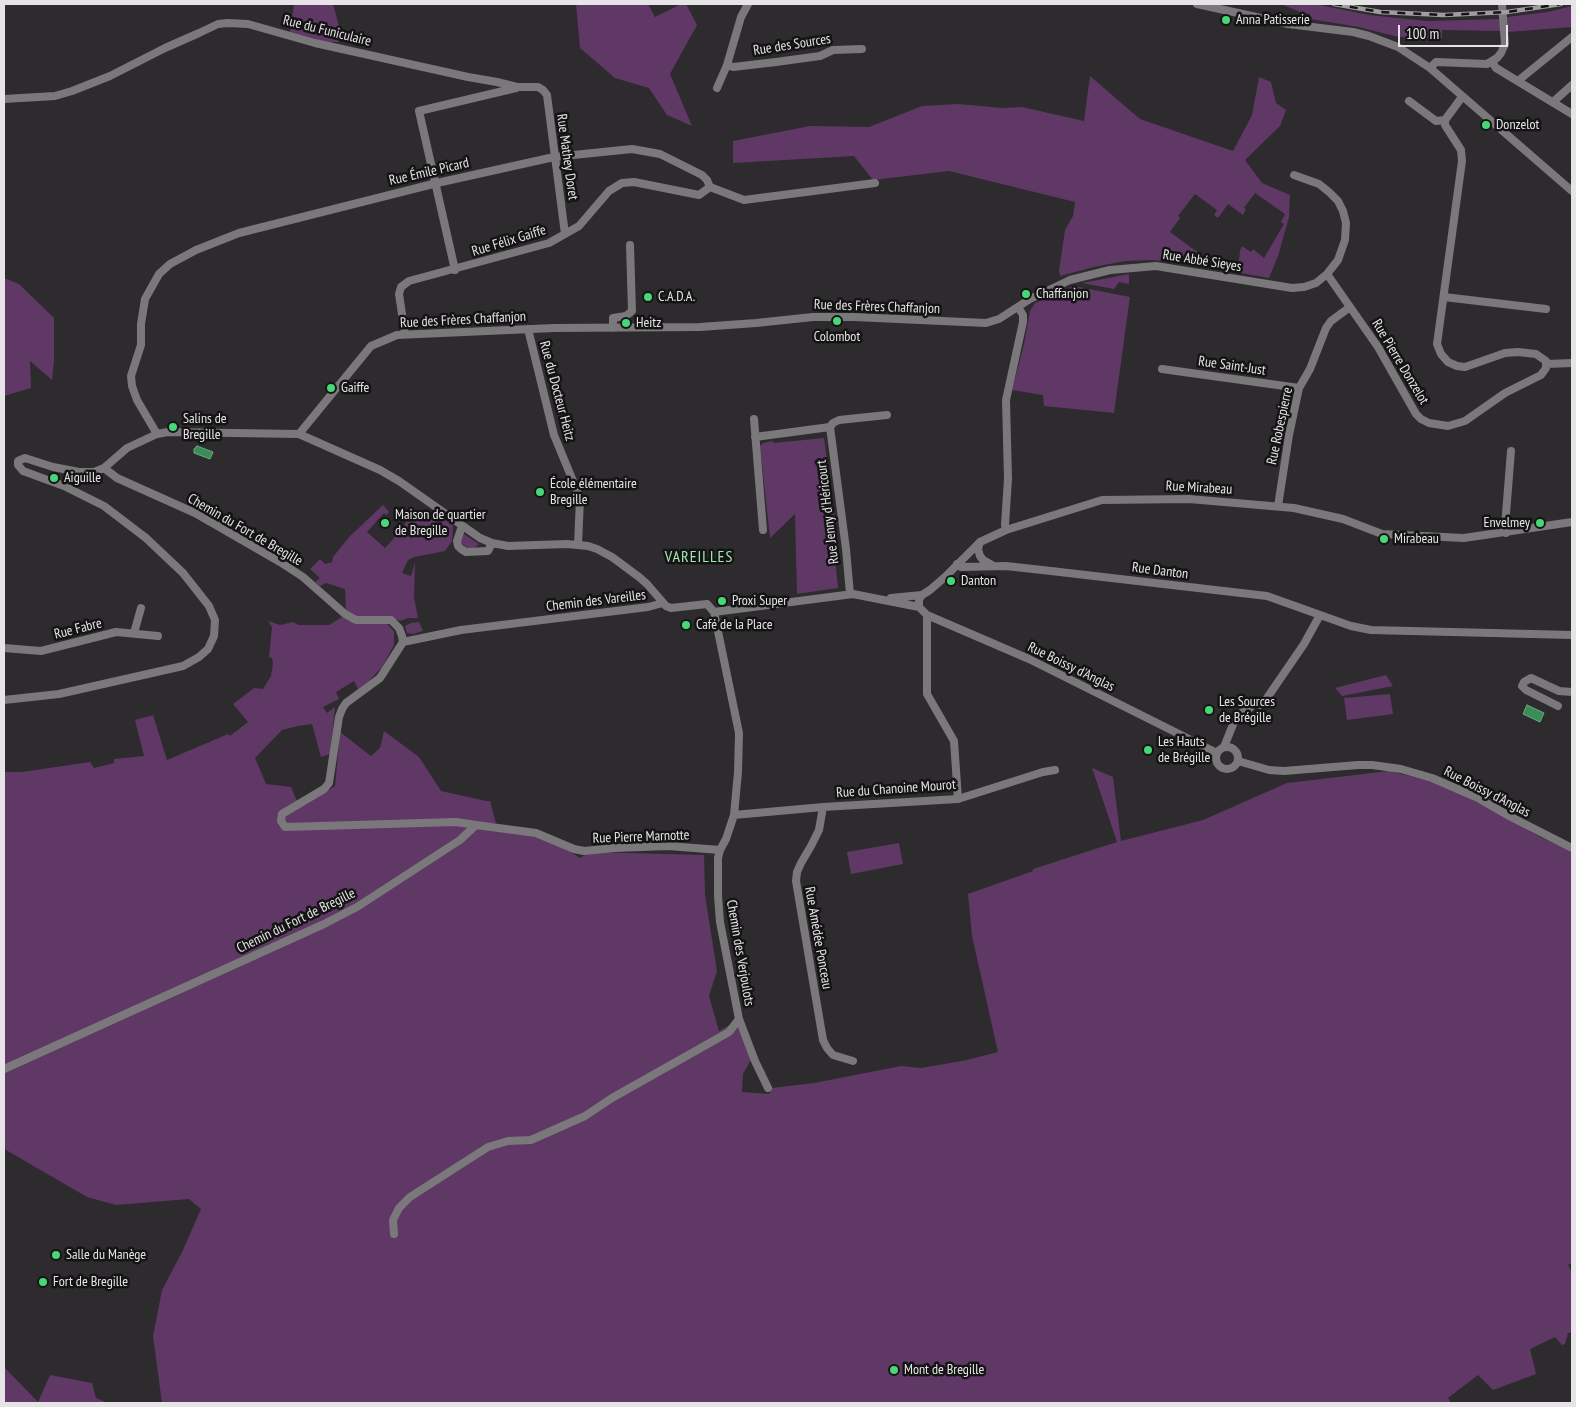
<!DOCTYPE html>
<meta charset="utf-8">
<style>
body{margin:0}
#map{position:relative;width:1576px;height:1407px;overflow:hidden;background:#2d2b2d;font-family:"PT Sans Narrow",sans-serif}
canvas{display:block}
.frame{position:absolute;inset:0;border:5px solid #e6e4e6;pointer-events:none}
.scale{position:absolute;left:1398px;top:25px;width:110px;height:22px;box-sizing:border-box;border:2px solid #e6e4e6;border-top:0;padding-left:6px;font-size:15px;line-height:18px;white-space:nowrap;color:#e6e4e6;-webkit-text-stroke:4px #151415;paint-order:stroke}
</style>
<div id="map">
<canvas width="1576" height="1407"></canvas>
<div class="frame"></div>
<div class="scale">100 m</div>
</div>
<script>
const ctx = document.querySelector('canvas').getContext('2d');
ctx.lineJoin = 'round';
function fillPath(path, color) {
  ctx.fillStyle = color;
  ctx.fill(path, 'evenodd');
}
function poly(rows) {
  const path = new Path2D();
  for (const r of rows) {
    if (r.length === 3) {
      path.moveTo(r[0] + r[2], r[1]);
      path.arc(r[0], r[1], r[2], 0, 2 * Math.PI);
      continue;
    }
    path.moveTo(r[0], r[1]);
    for (let i = 2; i < r.length; i += 2) path.lineTo(r[i], r[i + 1]);
  }
  return path;
}
function stroke(path, color, width, dash) {
  ctx.strokeStyle = color;
  ctx.lineWidth = width;
  ctx.lineCap = dash ? 'butt' : 'round';
  ctx.setLineDash(dash || []);
  ctx.stroke(path);
}
function write(font, color, halo, rows, align = 'center') {
  ctx.font = font + ' "PT Sans Narrow",sans-serif';
  ctx.lineWidth = 5;
  ctx.setLineDash([]);
  ctx.textBaseline = 'middle';
  ctx.strokeStyle = halo;
  ctx.fillStyle = color;
  for (const [text, x, y, turn = 0] of rows) {
    ctx.save();
    ctx.translate(x, y);
    ctx.rotate((+turn || 0) * Math.PI / 180);
    ctx.textAlign = isNaN(turn) ? turn : align;
    if (halo) ctx.strokeText(text, 0, 0);
    ctx.fillText(text, 0, 0);
    ctx.restore();
  }
}
fillPath(poly([
 [294,4,333,4,342,37,338,38,339,42,326,42,290,32],
 [576,4,648,4,655,17,681,4,686,4,697,25,670,74,692,126,667,115,649,88,615,78,580,48],
 [1281,4,1315,4,1369,15,1427,21,1499,19,1501,31,1442,30,1442,38,1410,38,1394,36,1359,27,1310,19,1310,14,1300,12],
 [1572,6,1572,27,1508,32,1507,17,1548,12],
 [1090,76,1140,119,1233,151,1252,115,1259,77,1271,82,1276,103,1286,110,1280,126,1245,160,1262,183,1290,195,1289,217,1278,256,1269,278,1241,273,1238,270,1240,251,1242,246,1251,252,1253,249,1264,258,1284,224,1281,222,1285,214,1255,193,1244,208,1246,209,1243,215,1228,204,1218,218,1214,215,1217,210,1195,194,1178,216,1180,218,1170,232,1200,254,1193,264,1153,260,1125,261,1094,267,1060,276,1059,271,1065,230,1073,216,1075,202,949,171,873,180,854,156,733,163,733,141,810,126,869,127,922,106,958,104,1002,108,1022,107,1084,121],
 [1129,274,1129,284,1119,282,1114,289,1082,283],
 [4,278,19,284,54,318,54,361,52,380,30,361,31,388,4,396],
 [1074,286,1130,297,1114,413,1044,406,1043,395,1012,390,1024,344,1030,311,1035,303],
 [824,438,840,557,835,558,838,588,797,594,795,514,770,538,760,446,763,443,773,441,773,443],
 [383,505,389,512,386,515,384,513,367,532,385,548,403,528,407,520,419,518,421,509,440,523,443,519,453,525,452,541,445,551,414,557,408,560,402,573,411,576,415,563,414,597,418,618,408,618,400,621,385,616,360,617,351,615,346,611,345,589,326,583,320,586,315,582,320,578,310,569,320,559,325,564,332,562,333,557,350,536],
 [462,534,464,534,479,544,477,546,474,548,468,548,462,544,460,542],
 [342,617,357,624,387,624,394,631,394,645,382,667,368,682,358,689,354,681,336,692,339,699,323,707,327,713,335,707,330,754,321,757,312,724,298,726,282,730,255,758,266,784,291,787,296,799,302,806,335,786,340,732,371,756,380,748,384,731,419,757,441,791,486,801,490,801,496,823,481,825,527,833,558,844,580,858,591,852,704,855,705,895,717,971,709,996,719,1031,735,1022,752,1058,743,1074,742,1092,769,1094,772,1088,814,1083,901,1066,921,1068,967,1060,998,1052,972,936,968,894,1033,871,1033,869,1117,842,1092,768,1113,777,1121,841,1203,820,1287,783,1389,771,1427,780,1482,804,1542,838,1572,851,1572,1263,1568,1265,1572,1273,1572,1332,1568,1333,1565,1344,1562,1345,1555,1337,1530,1349,1536,1374,1493,1390,1478,1375,1448,1398,1451,1403,162,1403,153,1336,162,1290,183,1250,201,1209,189,1199,116,1205,87,1197,6,1150,4,1143,4,772,22,772,90,762,94,768,114,763,114,759,144,756,135,720,153,715,167,760,228,734,230,736,248,722,233,704,254,688,263,689,271,676,273,663,272,658,269,657,272,627,268,621,280,625,293,622,298,625,329,625],
 [419,622,423,631,413,634,407,633,405,626,411,623],
 [1386,675,1393,686,1342,696,1335,688],
 [1390,694,1393,714,1347,720,1344,698],
 [899,843,903,864,851,874,847,852],
 [4,1367,38,1402,50,1375,92,1383,96,1398,108,1403,4,1403]
]), '#5f3866');
const water = poly([
 [197,446,213,452,210,459,194,453,194,449,197,446],
 [1527,705,1544,713,1540,722,1523,714,1527,705]
]);
fillPath(water, '#3a8d54');
stroke(water, '#6ea780', 1);
stroke(poly([
 [748,4,741,17,727,65,733,67,776,62,820,56,833,50,862,49],
 [1197,4,1288,24,1353,32,1369,36,1398,47,1430,68,1572,191],
 [1492,62,1496,68,1572,114],
 [1430,68,1436,62,1487,64,1497,58,1501,53,1505,44,1502,4],
 [1519,80,1572,37],
 [717,88,727,65],
 [4,99,55,96,72,91,110,76,165,48,199,33,218,24,228,23,248,24,315,43,468,77,497,82,517,87,538,87,543,90,547,95,565,234],
 [1409,101,1436,121,1445,120],
 [1553,102,1572,85],
 [455,270,419,111,516,88],
 [1327,274,1378,347,1416,414,1421,419,1429,423,1448,426,1465,421,1505,393,1541,375,1546,368,1546,361,1536,354,1518,352,1505,353,1465,367,1457,366,1448,362,1441,354,1437,344,1462,161,1461,150,1445,125,1445,120,1462,97],
 [1444,297,1546,309],
 [613,328,613,318,626,316,632,311,630,245],
 [528,329,554,435,580,498,578,545],
 [405,334,399,294,401,287,409,281,549,243,579,226,609,191,622,183,634,182,699,195,710,187],
 [1546,364,1572,363],
 [1162,369,1299,388],
 [754,419,763,530],
 [830,427,846,549,850,594],
 [157,434,137,400,132,386,131,376,141,345,141,324,145,299,159,274,170,264,196,250,239,233,437,183,554,157,632,149,660,154,702,175,707,180,710,187,744,200,875,183],
 [299,434,371,346,397,335,554,328,700,327,756,323,813,317,854,317,986,323,999,319,1030,299,1070,280,1110,270,1156,266,1292,288,1304,287,1316,283,1327,274,1338,260,1345,240,1346,223,1343,211,1338,201,1329,192,1319,184,1294,175],
 [755,437,830,427,833,423,839,420,887,415],
 [1278,506,1289,435,1299,388,1310,369,1326,328,1331,321,1350,307],
 [462,526,457,541,458,546,461,549,466,552,488,551,492,543],
 [1006,530,1005,525,1008,479,1006,400,1023,322,1023,315,1018,307],
 [1506,533,1505,526,1511,451],
 [980,542,978,549,980,556,983,560,992,565],
 [957,564,961,567,1006,566,1051,571,1267,596,1351,626,1371,630,1572,635],
 [891,598,922,595],
 [714,612,853,594,919,607],
 [927,615,927,694,954,741,958,799],
 [134,633,141,608],
 [403,642,461,630,648,607,663,603],
 [4,648,41,651,116,632,158,636],
 [4,700,59,694,183,666,199,657,208,649,214,636,215,620,209,606,183,573,146,538,104,506,64,486,23,471,18,465,18,461,25,458,53,467,79,472,94,472,104,468,127,448,157,434,168,432,299,434,380,470,399,481,480,538,492,543,508,546,567,544,588,546,597,549,612,557,639,577,647,584,666,606,671,608,707,604,714,612,739,733,738,772,734,815,726,839,720,850,718,858,718,896,720,922,739,1019,755,1061,768,1088],
 [1260,705,1267,698,1304,644,1320,615],
 [1558,706,1526,690,1522,686,1524,682,1531,678,1559,691,1572,692],
 [1227,758,11],
 [1224,747,1234,722,1241,713,1250,708],
 [1217,753,1029,659,927,615,919,607,919,599,922,595,930,590,945,577,980,542,1006,530,1102,500,1189,499,1294,508,1343,519,1382,534,1464,538,1572,522],
 [1238,761,1269,770,1284,771,1358,765,1372,765,1401,769,1432,778,1478,798,1511,817,1572,848],
 [823,807,819,830,811,846,801,863,797,872,796,881,823,1040,827,1048,833,1055,853,1061],
 [734,815,823,807,958,799,1043,772,1055,770],
 [476,825,536,833,574,849,584,851,615,848,668,846,720,850],
 [4,1069,324,924,357,907,460,840,476,825,456,822,285,827,281,821,282,814,324,789,329,783,339,717,342,709,346,703,380,678,403,642,402,636,399,628,391,620,356,620,345,614,303,577,280,562,195,513,117,478,104,468],
 [394,1234,393,1220,399,1208,410,1197,488,1147,508,1141,531,1140,585,1116,612,1098,729,1032,739,1019]
]), '#7b787b', 8);
const rail = poly([
 [1334,4,1380,12,1444,15,1507,12,1561,4]
]);
stroke(rail, '#9f9d9f', 4.5);
stroke(rail, '#151415', 2.5, [8]);
for (const [x, y, r, color] of [
 [1226,20,5,"#47d779"],
 [1486,125,5,"#47d779"],
 [1026,294,5,"#47d779"],
 [648,297,5,"#47d779"],
 [837,321,5,"#47d779"],
 [626,323,5,"#47d779"],
 [331,388,5,"#47d779"],
 [173,427,5,"#47d779"],
 [54,478,5,"#47d779"],
 [540,492,5,"#47d779"],
 [385,523,5,"#47d779"],
 [1540,523,5,"#47d779"],
 [1384,539,5,"#47d779"],
 [951,581,5,"#47d779"],
 [722,601,5,"#47d779"],
 [686,625,5,"#47d779"],
 [1209,710,5,"#47d779"],
 [1148,750,5,"#47d779"],
 [56,1255,5,"#47d779"],
 [43,1282,5,"#47d779"],
 [894,1370,5,"#47d779"]
]) {
  const dot = new Path2D();
  dot.arc(x, y, r, 0, 2 * Math.PI);
  ctx.fillStyle = color;
  ctx.fill(dot);
  stroke(dot, '#151415', 2);
}
write('14px', '#e6e4e6', '#151415', [
 ["Anna Patisserie",1236,20],
 ["Donzelot",1496,125],
 ["Chaffanjon",1036,294],
 ["C.A.D.A.",658,297],
 ["Heitz",636,323],
 ["Colombot",837,337,"center"],
 ["Gaiffe",341,388],
 ["Salins de",183,419],
 ["Bregille",183,435],
 ["Aiguille",64,478],
 ["École élémentaire",550,484],
 ["Bregille",550,500],
 ["Maison de quartier",395,515],
 ["de Bregille",395,531],
 ["Envelmey",1530,523,"right"],
 ["Mirabeau",1394,539],
 ["Danton",961,581],
 ["Proxi Super",732,601],
 ["Café de la Place",696,625],
 ["Les Sources",1219,702],
 ["de Brégille",1219,718],
 ["Les Hauts",1158,742],
 ["de Brégille",1158,758],
 ["Salle du Manège",66,1255],
 ["Fort de Bregille",53,1282],
 ["Mont de Bregille",904,1370]
], 'left');
write('14px', '#e6e4e6', '#151415', [
 ["Rue du Funiculaire",327,31,14],
 ["Rue des Sources",792,45,-9],
 ["Rue Mathey Doret",567,157,82],
 ["Rue Émile Picard",429,172,-13],
 ["Rue Félix Gaiffe",509,241,-17],
 ["Rue Abbé Sieyes",1202,261,9],
 ["Rue des Frères Chaffanjon",877,307,2],
 ["Rue des Frères Chaffanjon",463,320,-3],
 ["Rue Pierre Donzelot",1400,362,59],
 ["Rue Saint-Just",1232,366,8],
 ["Rue du Docteur Heitz",557,391,75],
 ["Rue Robespierre",1280,426,-78],
 ["Rue Mirabeau",1199,488,3],
 ["Rue Jenny d'Héricourt",828,512,-97],
 ["Chemin du Fort de Bregille",245,530,30],
 ["Rue Danton",1160,571,7],
 ["Chemin des Vareilles",596,601,-7],
 ["Rue Fabre",78,629,-14],
 ["Rue Boissy d'Anglas",1071,667,26],
 ["Rue du Chanoine Mourot",896,789,-4],
 ["Rue Boissy d'Anglas",1487,792,27],
 ["Rue Pierre Marnotte",641,837,-2],
 ["Chemin du Fort de Bregille",296,921,-26],
 ["Rue Amédée Ponceau",818,938,80],
 ["Chemin des Verjoulots",740,953,80]
]);
ctx.letterSpacing = '1px';
write('16px', '#a4e9b4', '#151415', [
 ["VAREILLES",699,557]
]);
ctx.letterSpacing = '0px';
</script>
